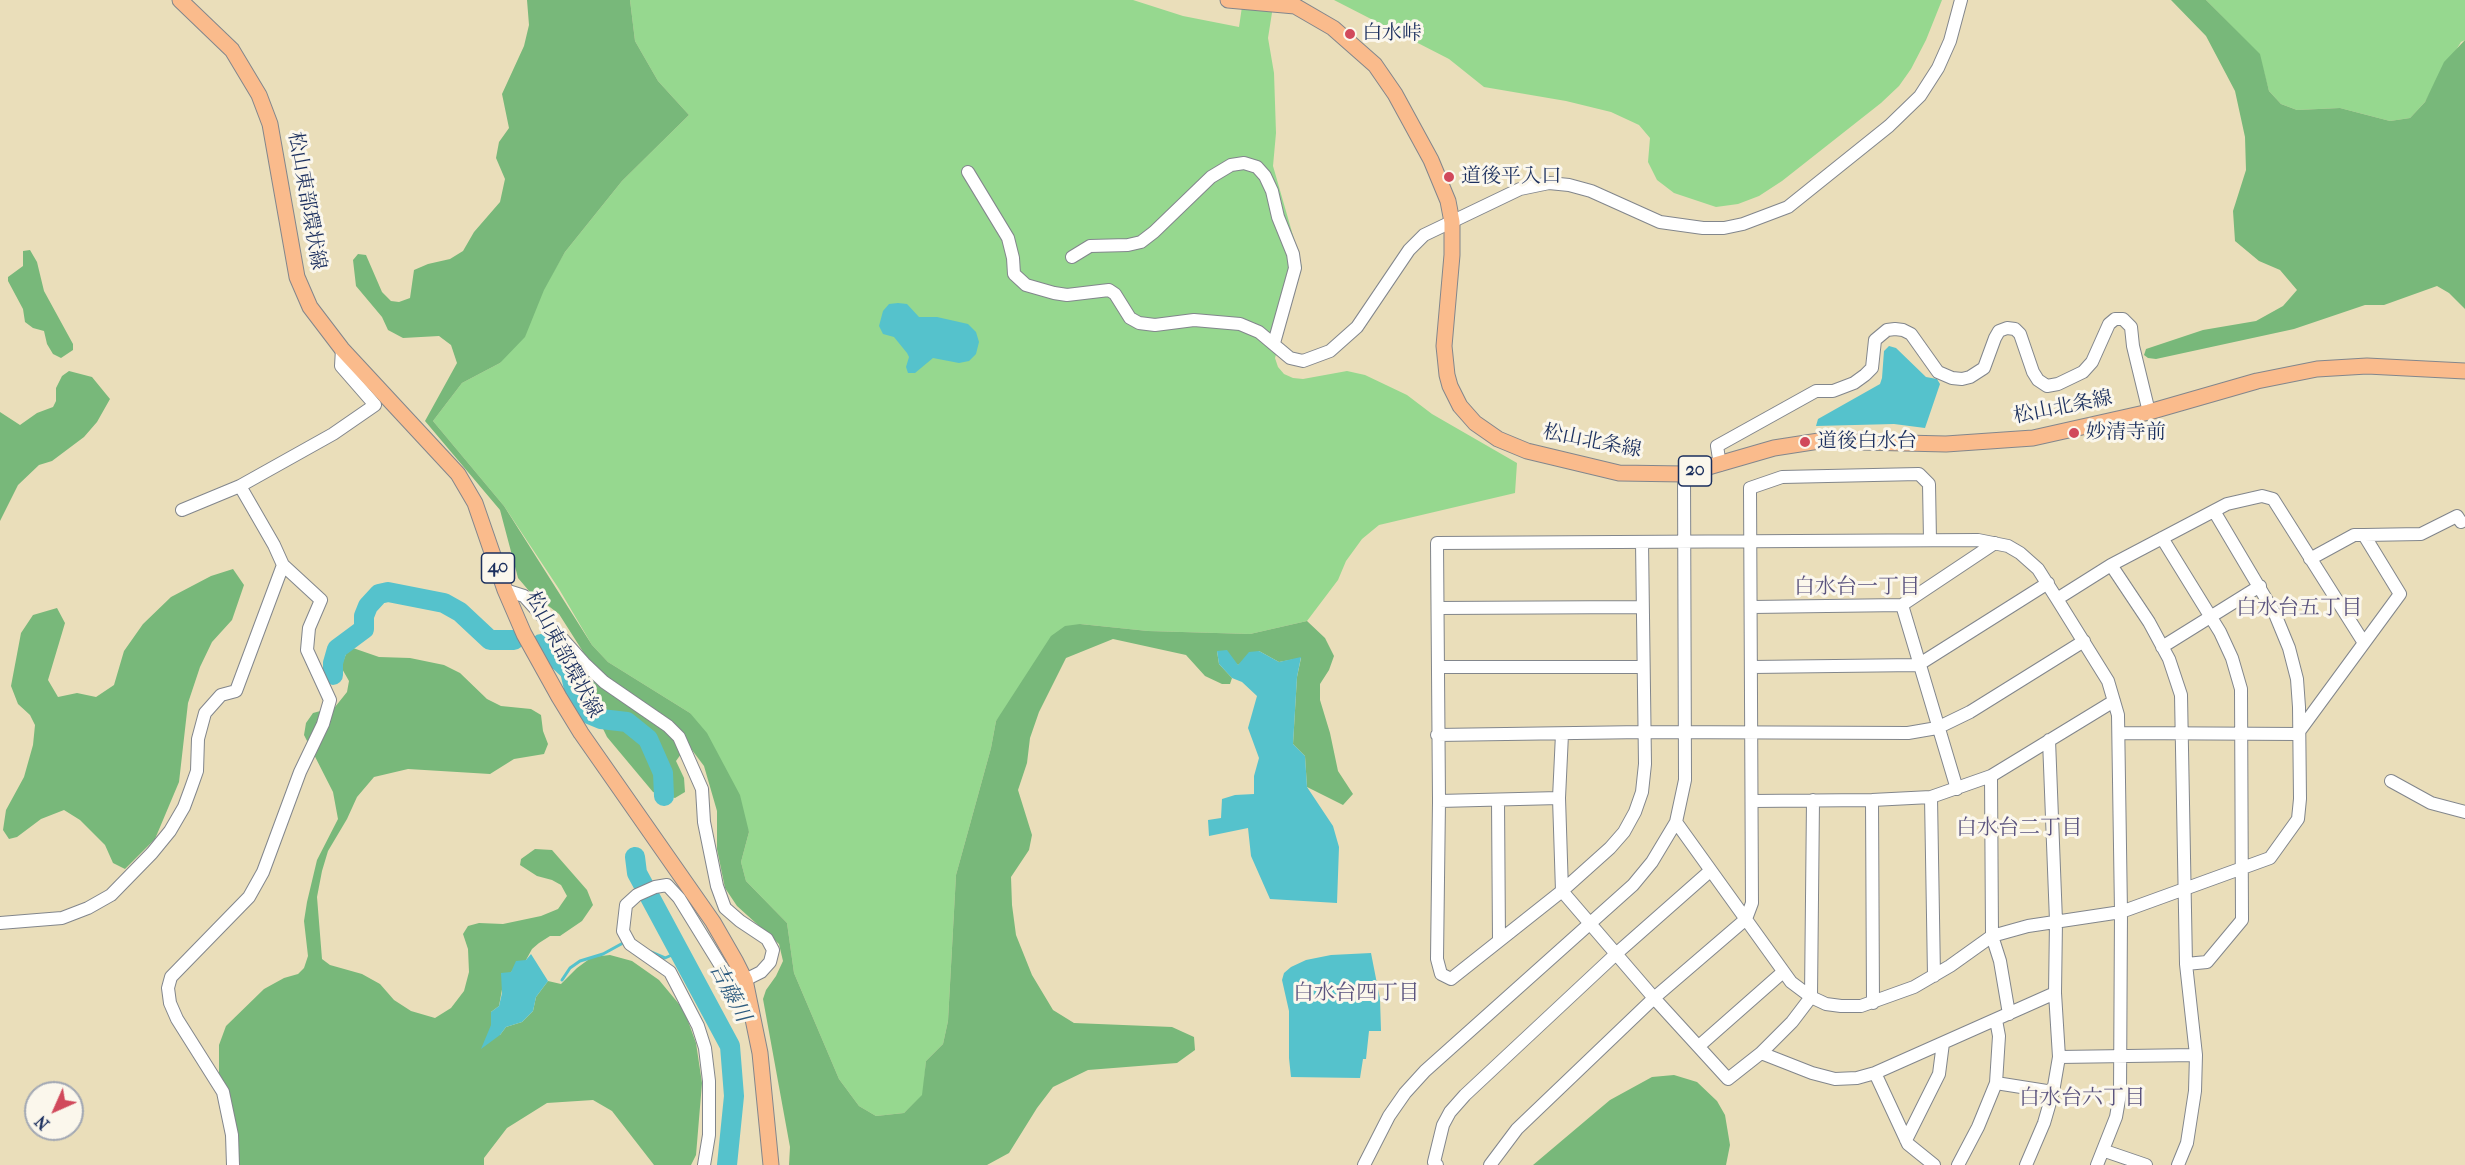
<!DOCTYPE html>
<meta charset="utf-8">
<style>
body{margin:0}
#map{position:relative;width:2465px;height:1165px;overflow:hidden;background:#eadeba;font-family:"IM FELL French Canon",serif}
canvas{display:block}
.north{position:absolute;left:24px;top:1081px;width:60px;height:60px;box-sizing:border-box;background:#fbf7ec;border:2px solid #a1a7b3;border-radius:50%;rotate:225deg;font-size:16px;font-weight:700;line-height:24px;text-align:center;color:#1b2f5e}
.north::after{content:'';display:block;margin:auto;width:21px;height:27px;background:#d1495b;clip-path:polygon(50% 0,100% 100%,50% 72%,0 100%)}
</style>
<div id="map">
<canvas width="2465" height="1165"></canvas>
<div class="north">N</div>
</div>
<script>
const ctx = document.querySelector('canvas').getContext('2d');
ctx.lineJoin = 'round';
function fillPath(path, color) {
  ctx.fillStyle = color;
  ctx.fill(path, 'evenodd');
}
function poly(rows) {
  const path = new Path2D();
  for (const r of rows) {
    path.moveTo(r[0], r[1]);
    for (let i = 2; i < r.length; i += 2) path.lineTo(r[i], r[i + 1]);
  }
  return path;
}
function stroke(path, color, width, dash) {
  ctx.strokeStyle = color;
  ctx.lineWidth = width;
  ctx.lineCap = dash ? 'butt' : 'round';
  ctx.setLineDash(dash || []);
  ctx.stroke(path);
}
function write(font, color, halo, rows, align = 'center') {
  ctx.font = font + ' "IM FELL French Canon","Noto Serif JP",serif';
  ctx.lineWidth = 6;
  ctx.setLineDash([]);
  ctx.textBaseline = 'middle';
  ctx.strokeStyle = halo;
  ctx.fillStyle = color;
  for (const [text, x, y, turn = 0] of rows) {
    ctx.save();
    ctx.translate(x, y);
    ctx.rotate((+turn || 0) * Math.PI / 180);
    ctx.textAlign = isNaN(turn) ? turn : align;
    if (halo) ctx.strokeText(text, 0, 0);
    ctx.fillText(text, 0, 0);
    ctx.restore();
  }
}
fillPath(poly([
 [630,0,1133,0,1183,16,1239,27,1243,0,1274,0,1268,38,1274,73,1276,133,1273,166,1302,267,1275,358,1278,367,1284,374,1293,378,1303,379,1347,371,1365,375,1407,395,1432,414,1517,463,1515,493,1379,525,1362,539,1346,561,1338,580,1307,621,1250,634,1148,631,1080,624,996,721,991,748,956,875,948,1021,943,1044,926,1061,923,1095,904,1113,876,1116,859,1106,839,1079,794,973,787,923,746,881,741,862,749,832,690,713,608,662,592,645,559,589,504,506,433,421,462,383,500,363,565,252,622,181,689,115,658,81,635,41],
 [1334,0,1942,0,1926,40,1911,69,1899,86,1881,103,1782,181,1759,196,1738,204,1716,207,1674,193,1657,180,1648,162,1650,138,1639,125,1611,112,1566,101,1484,87,1449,59],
 [2206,0,2465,0,2465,40,2461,42,2435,84,2425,102,2410,118,2390,121,2340,108,2297,110,2281,104,2269,91,2259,54]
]), '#96d88f');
fillPath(poly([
 [527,0,630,0,635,41,658,81,689,115,622,181,565,252,544,290,525,337,500,363,462,383,433,421,504,506,592,645,608,662,690,713,707,733,740,795,749,832,741,862,746,881,787,923,794,973,839,1079,859,1106,876,1116,904,1113,922,1095,926,1061,943,1044,948,1021,956,875,991,748,996,721,1051,636,1065,626,1080,624,1148,631,1250,634,1307,621,1325,638,1334,656,1329,670,1320,684,1320,700,1330,733,1338,771,1353,794,1343,805,1307,787,1305,756,1293,744,1297,677,1301,658,1279,662,1259,651,1238,665,1217,651,1219,664,1232,678,1230,684,1222,684,1205,676,1186,655,1113,639,1066,658,1039,712,1030,738,1027,763,1018,790,1032,835,1029,850,1011,877,1012,905,1016,935,1032,975,1053,1010,1074,1023,1172,1027,1194,1037,1195,1050,1177,1063,1088,1070,1053,1087,1037,1108,1009,1153,987,1165,789,1165,790,1147,763,999,766,990,776,976,783,961,779,944,737,906,725,888,717,849,717,811,704,766,692,750,681,754,676,761,684,778,685,792,675,798,653,792,607,737,591,704,585,681,587,658,559,614,530,592,518,578,500,510,425,421,457,363,451,345,439,336,403,338,388,330,382,317,356,286,353,260,358,254,366,255,382,292,391,301,399,302,410,298,414,270,428,264,450,259,463,251,474,232,500,202,505,179,496,158,499,142,509,128,502,94,524,46,529,25],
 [2171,0,2206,0,2260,54,2269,91,2281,104,2297,110,2340,108,2390,121,2410,118,2425,102,2444,62,2465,40,2465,309,2449,293,2437,286,2384,305,2365,305,2294,329,2156,359,2148,358,2144,355,2146,349,2203,330,2256,321,2283,306,2297,290,2280,270,2259,261,2235,241,2233,211,2246,170,2245,137,2235,91,2206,36],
 [30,250,37,262,44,291,73,344,73,350,61,358,53,354,47,344,44,331,33,328,25,322,23,309,8,281,8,277,23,266,23,251],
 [69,371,92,377,110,399,97,422,84,437,52,461,39,465,18,485,0,521,0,412,20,425,37,413,53,407,56,401,56,388,62,376],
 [233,569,244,585,232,620,212,642,200,667,188,703,179,782,155,839,125,869,113,863,105,845,80,820,64,810,41,819,17,837,9,839,3,830,6,810,24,777,33,745,35,725,30,715,18,704,11,686,21,633,33,615,57,608,65,623,48,680,58,697,77,693,96,697,114,685,124,651,143,624,171,597,211,576],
 [353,648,379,657,410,658,444,665,460,673,487,699,501,706,531,709,541,715,543,731,548,744,544,754,514,759,490,774,408,769,374,777,357,797,347,819,328,851,322,871,317,897,322,959,330,965,362,974,380,984,394,1000,411,1011,435,1018,451,1008,464,991,469,972,468,949,463,934,468,926,479,923,503,924,541,916,558,909,567,896,561,885,552,880,537,876,520,865,521,859,535,849,552,850,587,890,593,905,582,921,560,936,550,936,539,943,532,949,526,960,511,972,503,984,499,1006,491,1012,491,1025,500,1035,506,1027,522,1022,533,1011,536,997,548,981,561,984,577,968,592,957,610,955,632,961,659,980,684,1010,696,1043,702,1083,696,1155,691,1165,654,1165,612,1111,593,1100,547,1103,507,1128,484,1158,484,1165,234,1165,228,1134,219,1106,219,1045,226,1026,264,989,284,978,298,974,304,968,308,956,304,921,307,902,317,860,338,819,333,792,304,735,306,723,313,713,335,707,347,692,349,681,341,667,346,654],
 [1674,1075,1697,1082,1717,1101,1725,1115,1730,1145,1726,1165,1533,1165,1610,1100,1652,1077]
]), '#78b87a');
fillPath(poly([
 [898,303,907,304,919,317,937,317,968,324,976,332,979,342,976,354,969,361,959,363,933,358,915,373,908,373,906,367,909,357,907,353,894,337,883,334,879,326,883,311,889,304],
 [1889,346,1896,348,1926,377,1937,379,1940,384,1925,428,1894,424,1816,426,1818,419,1880,384,1882,378,1884,351],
 [1227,650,1238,665,1249,652,1259,651,1279,662,1301,657,1297,677,1293,744,1305,756,1307,787,1333,826,1339,847,1337,903,1270,899,1251,856,1248,828,1209,836,1208,820,1221,818,1222,799,1235,795,1254,794,1254,776,1259,758,1248,728,1257,696,1242,682,1232,678,1219,664,1217,651],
 [1371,953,1380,999,1381,1031,1369,1031,1366,1059,1363,1059,1360,1078,1291,1077,1289,1058,1289,1011,1282,980,1284,973,1291,967,1306,960,1331,955],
 [531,954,548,981,536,997,533,1011,522,1022,506,1027,500,1035,481,1049,491,1025,491,1012,499,1006,502,993,501,973,511,972,516,961,526,960]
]), '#55c2cc');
stroke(poly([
 [651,952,665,958,681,951],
 [562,980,570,968,580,961,603,954,623,943]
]), '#55c2cc', 3);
stroke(poly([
 [541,644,570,671,577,702,589,714,601,719,627,722,648,739,663,773,664,796],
 [333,675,333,663,337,649,364,629,364,616,368,606,379,594,388,592,444,603,460,612,490,640,514,640],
 [635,857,637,873,730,1046,734,1096,727,1165]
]), '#55c2cc', 20);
const minor = poly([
 [968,172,1008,238,1013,258,1014,274,1026,285,1054,293,1067,295,1109,290,1115,294,1130,318,1139,323,1155,325,1194,320,1240,324,1259,332,1290,358,1303,361,1330,351,1357,327,1409,250,1424,235,1520,189,1549,183,1569,185,1591,191,1660,222,1703,228,1724,228,1743,224,1788,207,1889,126,1920,96,1938,68,1950,41,1961,0],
 [1072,257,1090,246,1128,245,1141,242,1154,232,1211,177,1231,165,1244,163,1257,167,1265,176,1272,191,1278,217,1293,254,1295,268,1274,343],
 [1720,465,1717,446,1816,391,1833,391,1854,383,1865,375,1872,368,1875,340,1887,330,1895,329,1903,330,1911,334,1938,372,1952,378,1962,379,1970,377,1984,368,1995,338,1999,331,2007,328,2015,329,2020,334,2033,372,2038,380,2047,386,2058,384,2083,372,2092,362,2109,324,2115,319,2123,319,2131,327,2133,346,2149,412],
 [182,510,240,486,333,434,375,405,341,366,342,349],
 [2364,535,2421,534,2457,516,2461,522],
 [2162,538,2220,632,2232,658,2241,689,2242,920,2207,962,2186,964],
 [1642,542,1645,764,1642,792,1635,812,1624,832,1610,848,1562,891,1451,979,1441,974,1437,959,1439,801,1437,543,1978,540,2008,546,2020,553,2038,569,2057,599,2108,681,2118,715,2121,912,2120,1094,2116,1117,2097,1165],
 [2111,565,2149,622,2169,659,2181,695,2186,964,2196,1055,2195,1091,2187,1143,2178,1165],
 [505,590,524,596,584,663,604,682,668,726,679,737,702,789,704,822,717,886,725,908,740,921,767,939,773,950,770,962,761,972,745,980,724,971,679,898,667,885,655,887,637,895,626,905,623,931,630,944,670,972,698,1026,705,1048,709,1081,709,1135,704,1165],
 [2057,599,2111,565,2227,504,2262,496,2273,499,2364,643],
 [1902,605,1957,789],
 [1752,607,1902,605,1995,543],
 [1438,608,1641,607],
 [2162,647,2260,586],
 [1438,667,1642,667],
 [1752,667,1918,665,2048,583],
 [2120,733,2298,734],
 [2298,733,2400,594,2364,535,2354,535,2310,559],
 [1562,734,1559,798,1562,891,1654,998,1728,1079,1761,1053,1792,1022,1811,997,1813,800],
 [1437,735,1644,732,1908,733,1937,728,1970,712,2084,641],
 [1991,776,1992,936,2000,961,2009,1014],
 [2391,781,2431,803,2465,812],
 [1931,797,1934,976],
 [1498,800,1499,941],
 [1872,800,1873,1003],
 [1439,801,1559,798],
 [1752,801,1872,800,1931,797,1991,776,2114,701],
 [1676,822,1791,982,1811,997,1826,1004,1841,1006,1861,1006,1914,987,1950,966,1992,936,2028,926,2121,912,2270,858,2298,819,2300,799,2299,707,2297,679,2289,648,2275,614,2214,511],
 [0,923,62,918,88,908,111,895,152,853,170,831,184,807,191,788,197,771,198,739,205,713,221,695,236,691,283,565],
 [1699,1046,1783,972],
 [1761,1053,1812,1073,1835,1079,1857,1078,1875,1073,2055,993],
 [2059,1057,2196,1055],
 [1875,1073,1908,1144,1934,1165],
 [1996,1083,2053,1092],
 [1906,1140,1939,1074,1943,1043],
 [2105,1151,2146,1165],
 [233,1165,232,1135,223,1092,177,1019,170,1003,168,988,171,977,249,897,263,872,300,772,323,724,330,700,307,650,309,628,321,600,283,565,274,545,240,486],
 [1364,1165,1389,1116,1405,1093,1425,1071,1633,885,1652,862,1676,822,1685,780,1684,474],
 [1437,1165,1434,1162,1443,1125,1450,1112,1465,1095,1617,953,1710,871],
 [1490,1165,1517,1129,1654,998,1746,919,1752,903,1750,488,1782,477,1919,474,1929,484,1930,540],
 [1958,1165,1978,1127,1996,1083,1999,1036,1996,1020],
 [2026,1165,2044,1123,2053,1092,2059,1057,2055,993,2056,921,2049,740]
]);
const major = poly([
 [180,0,232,50,259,95,270,124,297,277,310,307,342,349,458,474,475,503,505,590,524,634,559,697,581,733,713,922,736,962,745,980,760,1053,771,1165],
 [1228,0,1295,6,1333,28,1375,65,1395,94,1431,160,1448,201,1452,222,1452,255,1444,346,1447,375,1450,386,1460,406,1475,423,1498,439,1527,451,1619,473,1684,474,1774,448,1819,441,1946,444,2033,438,2149,412,2257,381,2317,369,2367,366,2465,371]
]);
stroke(minor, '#82868c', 14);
stroke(major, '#82868c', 17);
stroke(minor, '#fff', 12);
stroke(major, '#fabb8c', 15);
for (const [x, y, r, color] of [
 [1350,34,6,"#d1495b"],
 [1449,177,6,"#d1495b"],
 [2074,433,6,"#d1495b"],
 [1805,442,6,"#d1495b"]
]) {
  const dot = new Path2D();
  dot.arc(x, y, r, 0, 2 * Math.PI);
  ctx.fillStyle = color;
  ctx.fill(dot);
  stroke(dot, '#fbf7ec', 2);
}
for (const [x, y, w] of [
 [1695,471,33],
 [498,568,33]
]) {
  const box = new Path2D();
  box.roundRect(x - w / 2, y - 15, w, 30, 4.5);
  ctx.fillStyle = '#fbf7ec';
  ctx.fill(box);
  stroke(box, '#1b2f5e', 1.5);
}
write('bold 18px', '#1b2f5e', null, [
 ["20",1695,471],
 ["40",498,568]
]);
write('20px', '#1b2f5e', '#fbf7ec', [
 ["白水峠",1362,34],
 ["道後平入口",1461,177],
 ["妙清寺前",2086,433],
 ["道後白水台",1817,442]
], 'left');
write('20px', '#1b2f5e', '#fbf7ec', [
 ["松山東部環状線",306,201,80],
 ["松山北条線",2063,408,-11],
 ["松山北条線",1592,442,11],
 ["松山東部環状線",563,655,62]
]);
write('21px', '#5a537e', '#fbf7ec', [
 ["白水台一丁目",1857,588],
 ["白水台五丁目",2299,609],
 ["白水台二丁目",2019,829],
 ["白水台四丁目",1356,994],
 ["白水台六丁目",2082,1099]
]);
write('italic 21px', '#2c5b7f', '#fbf7ec', [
 ["吉藤川",729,993,62]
]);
</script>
